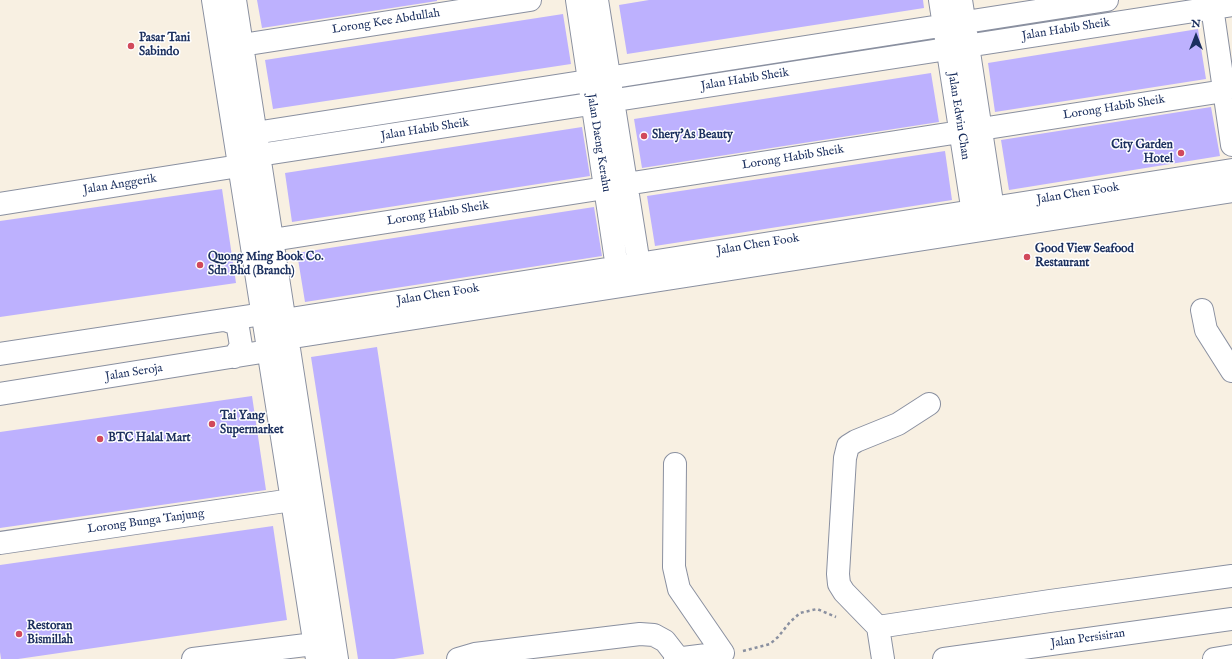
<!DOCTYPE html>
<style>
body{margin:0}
#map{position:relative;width:1232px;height:659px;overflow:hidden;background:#f8f0e2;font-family:"IM FELL English",serif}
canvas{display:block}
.north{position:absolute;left:1176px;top:16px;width:40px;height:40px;-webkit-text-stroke:3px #fff;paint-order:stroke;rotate:0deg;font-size:11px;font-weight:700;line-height:16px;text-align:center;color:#1b2f5e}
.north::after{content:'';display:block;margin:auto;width:14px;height:18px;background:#1b2f5e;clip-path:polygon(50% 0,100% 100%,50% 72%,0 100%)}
</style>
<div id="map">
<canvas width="1232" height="659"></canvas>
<div class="north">N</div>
</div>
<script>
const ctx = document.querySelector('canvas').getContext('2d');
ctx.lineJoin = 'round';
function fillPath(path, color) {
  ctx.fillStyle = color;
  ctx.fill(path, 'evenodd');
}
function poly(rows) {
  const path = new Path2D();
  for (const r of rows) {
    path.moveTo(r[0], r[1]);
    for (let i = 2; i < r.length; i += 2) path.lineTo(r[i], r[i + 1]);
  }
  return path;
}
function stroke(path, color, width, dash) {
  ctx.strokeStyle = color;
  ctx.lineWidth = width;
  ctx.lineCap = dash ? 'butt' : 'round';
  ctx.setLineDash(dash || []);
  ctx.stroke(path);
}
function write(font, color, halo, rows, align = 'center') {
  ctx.font = font + ' "IM FELL English",serif';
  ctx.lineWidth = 3;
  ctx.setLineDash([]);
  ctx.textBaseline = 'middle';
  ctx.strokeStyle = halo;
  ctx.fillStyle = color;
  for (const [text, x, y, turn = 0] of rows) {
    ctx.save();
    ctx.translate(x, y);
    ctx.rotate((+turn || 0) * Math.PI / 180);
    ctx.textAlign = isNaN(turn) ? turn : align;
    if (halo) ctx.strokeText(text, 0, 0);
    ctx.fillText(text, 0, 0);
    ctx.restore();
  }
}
fillPath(poly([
 [257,0,437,0,437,1,262,28],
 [649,0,923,0,924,8,627,54,619,5],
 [563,14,571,64,273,109,265,60],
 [1198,29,1206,79,995,112,988,63],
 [931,73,939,122,642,168,634,119],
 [1211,107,1220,156,1009,190,1001,140],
 [582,127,590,176,292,222,285,173],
 [945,151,952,200,655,246,647,196],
 [222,189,236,283,0,317,0,221],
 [594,207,602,256,305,302,297,253],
 [377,347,424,654,394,659,358,659,311,357],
 [252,396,266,490,0,528,0,432],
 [273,526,287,620,18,659,1,659,0,652,0,565]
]), '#bdb1fe');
const minor = poly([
 [213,0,317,659],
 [235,0,337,659],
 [577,0,619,281],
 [597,0,641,277],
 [940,0,975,226],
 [961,0,995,222],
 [1211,0,1232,145],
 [242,45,530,0],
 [981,129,1224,91],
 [255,133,1107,0],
 [259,155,1232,5],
 [626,184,960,132],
 [0,204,239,166],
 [272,240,605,188],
 [1202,310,1206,330,1232,371],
 [225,320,236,324,238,328,241,346,234,357],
 [284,320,1232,170],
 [287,338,1232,191],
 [0,354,263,314],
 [0,394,268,351],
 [675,464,674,567,679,589,723,653,675,659],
 [0,543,292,500],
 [878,627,1050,601,1232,576],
 [193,659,314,644],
 [458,659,475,654,640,634,654,635,665,641,679,659],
 [883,659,878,627,844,592,839,584,838,574,845,458,848,446,856,441,898,424,929,404],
 [944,659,1232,619],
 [1214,659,1232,656]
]);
stroke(minor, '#8a90a0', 24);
stroke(poly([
 [743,651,770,644,778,637,790,622,800,613,817,609,836,617]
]), '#8a90a0', 2.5, [3, 3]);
stroke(minor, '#fff', 22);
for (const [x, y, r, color] of [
 [131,46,4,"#d1495b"],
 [644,136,4,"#d1495b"],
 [1181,153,4,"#d1495b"],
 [1027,257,4,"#d1495b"],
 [200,265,4,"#d1495b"],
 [212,424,4,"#d1495b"],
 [100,439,4,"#d1495b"],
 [19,634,4,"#d1495b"]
]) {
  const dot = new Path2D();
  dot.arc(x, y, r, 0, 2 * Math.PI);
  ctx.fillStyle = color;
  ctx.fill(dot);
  stroke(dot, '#fff', 1.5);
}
write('12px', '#1b2f5e', '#fff', [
 ["Lorong Kee Abdullah",386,22,-9],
 ["Jalan Habib Sheik",1066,30,-9],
 ["Jalan Habib Sheik",745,80,-9],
 ["Lorong Habib Sheik",1114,108,-9],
 ["Jalan Edwin Chan",958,116,81],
 ["Jalan Habib Sheik",425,130,-9],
 ["Jalan Daeng Kerahu",598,143,81],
 ["Lorong Habib Sheik",793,158,-9],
 ["Jalan Anggerik",120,185,-9],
 ["Jalan Chen Fook",1078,194,-9],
 ["Lorong Habib Sheik",438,214,-9],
 ["Jalan Chen Fook",758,245,-9],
 ["Jalan Chen Fook",438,295,-9],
 ["Jalan Seroja",134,373,-9],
 ["Lorong Bunga Tanjung",146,522,-8],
 ["Jalan Persisiran",1088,639,-8]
]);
write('bold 12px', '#1b2f5e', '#fff', [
 ["Pasar Tani",139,39],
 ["Sabindo",139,53],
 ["Shery'As Beauty",652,136],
 ["City Garden",1173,146,"right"],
 ["Hotel",1173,160,"right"],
 ["Good View Seafood",1035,250],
 ["Restaurant",1035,264],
 ["Quong Ming Book Co.",208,258],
 ["Sdn Bhd (Branch)",208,272],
 ["Tai Yang",220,417],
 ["Supermarket",220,431],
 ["BTC Halal Mart",108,439],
 ["Restoran",27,627],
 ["Bismillah",27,641]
], 'left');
</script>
